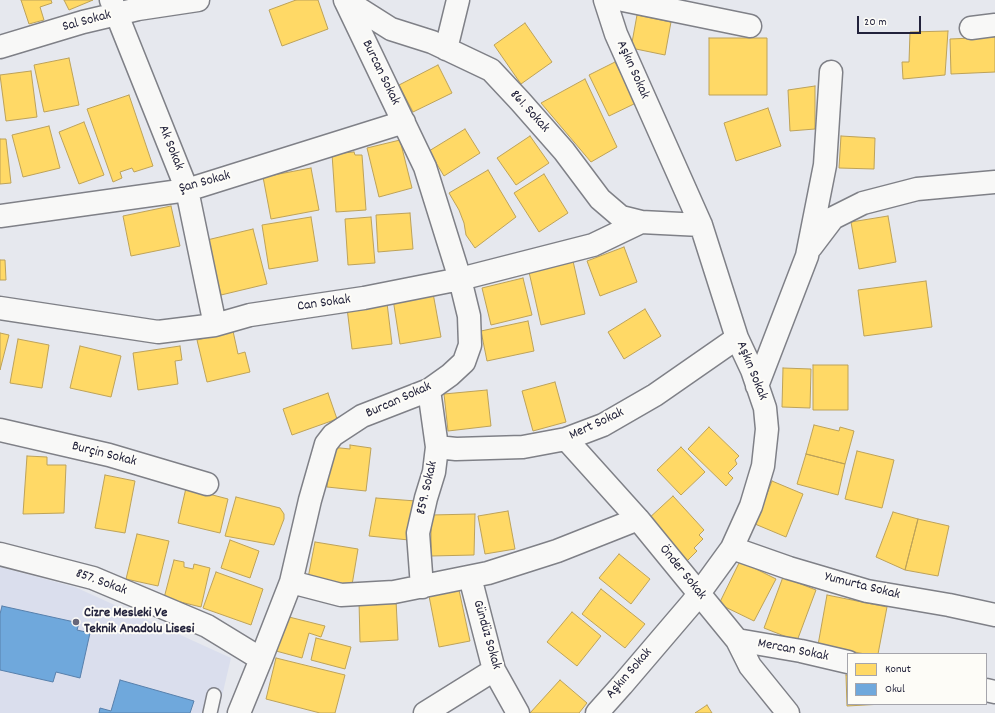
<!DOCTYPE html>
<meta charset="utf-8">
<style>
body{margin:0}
#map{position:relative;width:995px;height:713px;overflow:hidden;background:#e6e8ee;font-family:Dekko,sans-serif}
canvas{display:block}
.legend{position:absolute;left:847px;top:653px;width:140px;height:52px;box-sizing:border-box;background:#fdfcf7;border:1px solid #a5a5ac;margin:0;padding:5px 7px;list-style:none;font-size:12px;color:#22223b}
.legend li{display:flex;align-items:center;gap:8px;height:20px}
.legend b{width:20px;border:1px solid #a5a5ac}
.scale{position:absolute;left:857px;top:16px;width:64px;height:18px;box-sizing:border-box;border:2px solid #22223b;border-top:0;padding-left:5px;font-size:12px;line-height:14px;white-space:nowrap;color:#22223b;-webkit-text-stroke:3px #fdfcf7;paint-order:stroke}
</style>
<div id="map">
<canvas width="995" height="713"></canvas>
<ul class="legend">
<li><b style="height:11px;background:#ffd966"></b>Konut</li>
<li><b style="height:11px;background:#6fa8dc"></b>Okul</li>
</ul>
<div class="scale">20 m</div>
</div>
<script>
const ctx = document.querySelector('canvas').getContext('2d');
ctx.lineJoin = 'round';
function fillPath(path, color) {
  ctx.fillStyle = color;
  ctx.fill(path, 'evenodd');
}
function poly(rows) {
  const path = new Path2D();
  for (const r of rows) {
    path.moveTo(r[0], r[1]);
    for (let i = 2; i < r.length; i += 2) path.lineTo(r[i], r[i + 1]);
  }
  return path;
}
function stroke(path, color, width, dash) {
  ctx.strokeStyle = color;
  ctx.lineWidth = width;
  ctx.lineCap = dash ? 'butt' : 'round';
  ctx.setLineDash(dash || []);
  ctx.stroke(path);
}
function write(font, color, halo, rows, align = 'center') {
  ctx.font = font + ' Dekko,sans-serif';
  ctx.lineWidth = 4;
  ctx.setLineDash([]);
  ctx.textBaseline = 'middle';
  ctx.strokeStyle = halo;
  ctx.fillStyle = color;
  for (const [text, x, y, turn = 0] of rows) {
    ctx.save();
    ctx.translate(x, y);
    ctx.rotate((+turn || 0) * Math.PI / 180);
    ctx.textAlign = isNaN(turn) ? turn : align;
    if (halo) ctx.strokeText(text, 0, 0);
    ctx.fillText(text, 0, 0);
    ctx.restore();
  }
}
fillPath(poly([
 [0,567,75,587,231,658,218,713,0,713]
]), '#dadeed');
const homes = poly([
 [21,0,51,0,52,3,40,7,44,20,29,24,21,0],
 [64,0,93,0,69,10,64,0],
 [296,0,318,0,328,29,282,46,269,10,296,0],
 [637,15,671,22,665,55,631,48,637,15],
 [525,23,552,62,521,84,494,45,525,23],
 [948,31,945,75,903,79,902,62,909,62,910,32,948,31],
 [995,37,995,72,951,74,950,39,995,37],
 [709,38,767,38,767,95,709,95,709,38],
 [69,58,79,105,44,112,34,65,69,58],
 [615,62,636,103,609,116,589,75,615,62],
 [438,65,452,93,413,112,399,85,438,65],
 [31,71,37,117,6,121,0,75,31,71],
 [585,79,617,147,591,162,541,103,585,79],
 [815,86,815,129,790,131,788,90,815,86],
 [129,95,153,166,134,172,132,168,120,172,122,178,113,182,87,109,129,95],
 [768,108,781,146,736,161,724,123,768,108],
 [84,122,104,175,79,184,59,132,84,122],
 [49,126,60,168,23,177,12,135,49,126],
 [465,129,480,153,444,176,429,151,465,129],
 [530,136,549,163,516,185,497,158,530,136],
 [841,136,875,138,874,169,839,168,841,136],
 [0,139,6,139,11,183,0,184,0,139],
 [400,140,412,188,379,197,367,148,400,140],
 [354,152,355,155,362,155,366,210,336,212,332,154,354,152],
 [311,168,319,210,271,219,263,177,311,168],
 [488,170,516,217,475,248,466,235,464,223,459,210,449,193,488,170],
 [544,174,568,213,539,232,514,193,544,174],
 [171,206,180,246,131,256,123,216,171,206],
 [410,213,413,249,378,252,376,215,410,213],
 [888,216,896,262,859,269,851,222,888,216],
 [311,217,318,261,269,269,262,225,311,217],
 [371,217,375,263,348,265,345,219,371,217],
 [253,229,267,284,221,295,207,240,253,229],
 [624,247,637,282,600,296,587,261,624,247],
 [0,260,5,260,6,280,0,280,0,260],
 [573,261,585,314,541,325,529,272,573,261],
 [523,278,532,315,491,325,482,288,523,278],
 [926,281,932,327,864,336,858,290,926,281],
 [433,293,441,337,400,344,393,299,433,293],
 [387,303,392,344,352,349,347,308,387,303],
 [645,309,661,336,624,359,608,332,645,309],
 [528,321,534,351,487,361,481,331,528,321],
 [233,331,238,354,245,352,250,372,207,382,197,340,233,331],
 [0,333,9,335,0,370,0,333],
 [18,339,49,345,42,388,10,383,18,339],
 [80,346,121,356,111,397,70,388,80,346],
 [180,346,182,360,175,361,178,384,138,390,133,353,180,346],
 [813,365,848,365,848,410,813,410,813,365],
 [783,368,811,369,810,408,782,407,783,368],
 [555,382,566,422,533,431,522,391,555,382],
 [487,390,491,426,448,431,444,394,487,390],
 [328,393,337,419,292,435,283,409,328,393],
 [814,425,839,431,840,427,854,431,845,464,806,454,814,425],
 [709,427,739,456,735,460,737,464,728,473,733,478,726,486,688,449,709,427],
 [350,445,371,448,366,491,327,487,331,447,350,449,350,445],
 [681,447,705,472,681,495,657,470,681,447],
 [857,451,894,460,882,508,845,499,857,451],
 [806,454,845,464,838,495,797,484,806,454],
 [27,456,47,457,47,465,66,465,64,513,23,514,27,456],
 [105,475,135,481,125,533,95,528,105,475],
 [772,481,803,494,786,537,755,524,772,481],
 [186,488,228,499,220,533,178,523,186,488],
 [673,496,704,530,699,535,703,539,694,548,697,551,686,562,647,520,673,496],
 [236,497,280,508,284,514,284,519,274,545,225,536,236,497],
 [376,498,416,501,409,540,369,536,376,498],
 [508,511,515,549,485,554,478,516,508,511],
 [893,512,918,519,905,570,876,557,893,512],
 [475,514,474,555,431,556,431,515,475,514],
 [918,519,949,526,938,576,905,570,918,519],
 [137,534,169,541,158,586,126,579,137,534],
 [230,540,259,551,250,578,221,568,230,540],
 [315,542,358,549,352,585,308,578,315,542],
 [619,554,650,579,631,604,599,578,619,554],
 [174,560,184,562,184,567,193,569,194,564,210,568,201,607,164,598,174,560],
 [740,561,776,579,754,621,719,604,740,561],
 [216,572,263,589,251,625,203,608,216,572],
 [783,577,816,590,797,641,764,628,783,577],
 [601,589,645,624,625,648,582,614,601,589],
 [459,590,470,641,439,647,429,596,459,590],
 [827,595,887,607,878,654,865,654,818,645,827,595],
 [396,600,398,640,360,642,359,601,396,600],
 [572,612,601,636,577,666,547,642,572,612],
 [285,616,325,626,321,637,309,633,302,658,276,651,285,616],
 [316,638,351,647,345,669,311,660,316,638],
 [276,658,345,675,335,713,320,713,266,699,276,658],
 [846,675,848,675,848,704,883,704,847,706,846,675],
 [560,680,587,703,579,713,530,713,560,680],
 [707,705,712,713,695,713,707,705]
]);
fillPath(homes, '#ffd966');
stroke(homes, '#bda259', 1);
const schools = poly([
 [2,606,79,623,77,630,90,633,80,678,56,672,53,682,0,670,0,614,2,606],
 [120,680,194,701,190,713,99,713,100,708,111,711,120,680]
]);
fillPath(schools, '#6fa8dc');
stroke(schools, '#5880ac', 1);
const lane = poly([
 [210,713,214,695]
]);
const street = poly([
 [111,0,187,190,215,325],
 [345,0,391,29,432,42,491,70,520,101,564,151,600,199,621,217,641,222,701,225],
 [623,0,750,26],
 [971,28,995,25],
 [0,47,83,22,138,9,198,0],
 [446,49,458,0],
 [0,216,187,190,404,122],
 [811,247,833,218,863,203,917,189,995,182],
 [0,308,158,332,215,325,250,315,364,298,460,279,593,245,641,222],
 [757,386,807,256,825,165,831,72],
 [0,430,109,455,207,484],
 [566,439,638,519,737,640,750,666,788,713],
 [437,447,456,449,523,447,566,439,603,425,655,395,737,338],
 [732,548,789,568,867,591,949,605,995,615],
 [0,554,93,578,207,626,261,659],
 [470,577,494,670,518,713],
 [291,582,341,595,394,592,488,573,557,551,638,519],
 [422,587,418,533,426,498,434,472,437,447,429,390],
 [737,640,801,651,848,662],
 [986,690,995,692],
 [239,713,261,659,291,582,310,500,326,444,333,435,362,416,429,390,450,375,464,362,470,345,469,316,460,279,425,167,345,0],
 [425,713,494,670],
 [597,713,622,685,692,603,732,548,751,506,763,466,767,429,765,408,752,370,737,338,701,225,616,34,605,0]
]);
stroke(lane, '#7f8087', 16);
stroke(street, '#7f8087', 25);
stroke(lane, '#f8f8f7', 13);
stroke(street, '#f8f8f7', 22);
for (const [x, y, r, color] of [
 [76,622,4,"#67677a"]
]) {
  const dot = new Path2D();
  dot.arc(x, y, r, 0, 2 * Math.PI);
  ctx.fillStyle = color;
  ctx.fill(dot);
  stroke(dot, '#fdfcf7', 1.5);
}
write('14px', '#22223b', '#fdfcf7', [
 ["Sal Sokak",87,22,-15],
 ["Aşkın Sokak",632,70,66],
 ["Burcan Sokak",380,73,64],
 ["861. Sokak",529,112,48],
 ["Ak Sokak",170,148,68],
 ["Şan Sokak",205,183,-15],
 ["Can Sokak",324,304,-8],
 ["Aşkın Sokak",751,371,68],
 ["Burcan Sokak",399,401,-24],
 ["Mert Sokak",597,425,-25],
 ["Burçin Sokak",104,455,14],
 ["859. Sokak",428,488,-77],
 ["Önder Sokak",682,573,51],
 ["857. Sokak",101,583,20],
 ["Yumurta Sokak",862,587,14],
 ["Gündüz Sokak",486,635,74],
 ["Mercan Sokak",793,651,11],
 ["Aşkın Sokak",630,674,-49]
]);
write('bold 14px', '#22223b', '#fdfcf7', [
 ["Cizre Mesleki Ve",84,614],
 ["Teknik Anadolu Lisesi",84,630]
], 'left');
</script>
